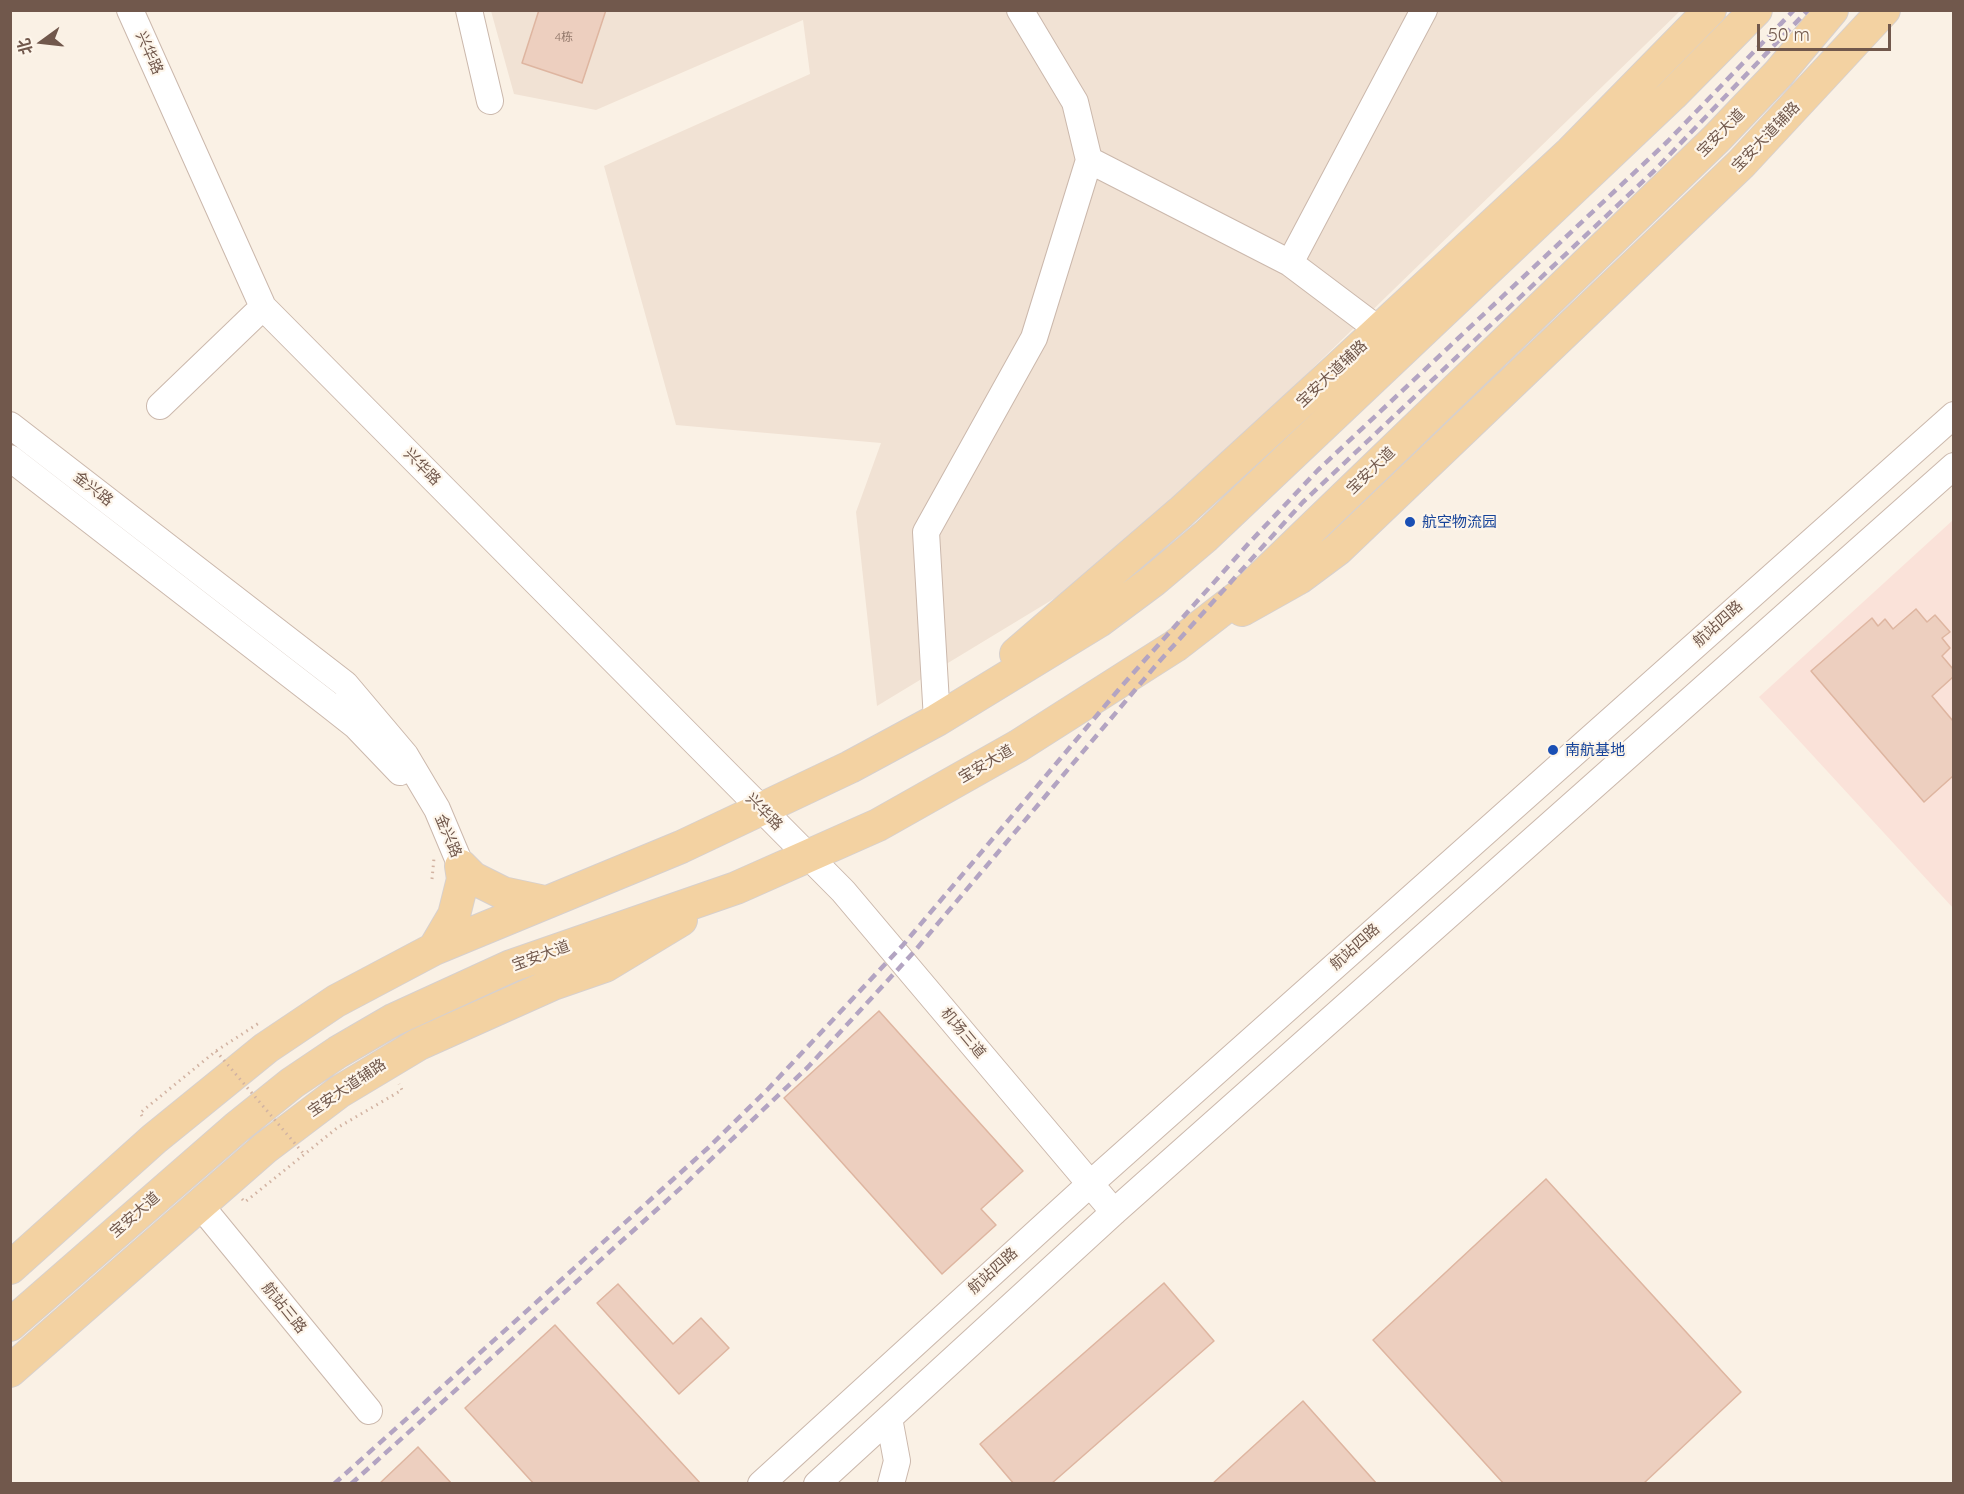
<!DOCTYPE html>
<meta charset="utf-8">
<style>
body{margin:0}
#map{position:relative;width:1964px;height:1494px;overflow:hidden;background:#faf1e5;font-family:Quicksand,"Noto Sans SC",sans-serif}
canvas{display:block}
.frame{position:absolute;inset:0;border:12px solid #71584c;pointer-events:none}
.north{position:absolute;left:12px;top:12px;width:60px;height:60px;-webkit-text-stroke:4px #fdf5ea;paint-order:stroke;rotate:255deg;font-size:16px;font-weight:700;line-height:24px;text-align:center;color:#71584c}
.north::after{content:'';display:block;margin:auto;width:21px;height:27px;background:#71584c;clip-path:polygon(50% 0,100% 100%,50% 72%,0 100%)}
.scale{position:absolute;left:1757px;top:24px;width:134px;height:27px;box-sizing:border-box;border:3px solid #71584c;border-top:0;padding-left:8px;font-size:18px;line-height:21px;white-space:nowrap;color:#71584c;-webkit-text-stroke:4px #fdf5ea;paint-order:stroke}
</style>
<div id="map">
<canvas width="1964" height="1494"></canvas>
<div class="frame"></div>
<div class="north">北</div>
<div class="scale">50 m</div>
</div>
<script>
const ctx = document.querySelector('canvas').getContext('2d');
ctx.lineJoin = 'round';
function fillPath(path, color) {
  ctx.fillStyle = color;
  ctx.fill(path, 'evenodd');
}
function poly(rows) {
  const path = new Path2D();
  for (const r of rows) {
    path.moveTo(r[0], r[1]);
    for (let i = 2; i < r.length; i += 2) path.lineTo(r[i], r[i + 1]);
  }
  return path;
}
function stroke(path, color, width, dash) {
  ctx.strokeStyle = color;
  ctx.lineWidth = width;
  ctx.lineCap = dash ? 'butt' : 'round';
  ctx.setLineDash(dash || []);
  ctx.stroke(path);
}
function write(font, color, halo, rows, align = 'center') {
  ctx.font = font + ' Quicksand,"Noto Sans SC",sans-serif';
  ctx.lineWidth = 4.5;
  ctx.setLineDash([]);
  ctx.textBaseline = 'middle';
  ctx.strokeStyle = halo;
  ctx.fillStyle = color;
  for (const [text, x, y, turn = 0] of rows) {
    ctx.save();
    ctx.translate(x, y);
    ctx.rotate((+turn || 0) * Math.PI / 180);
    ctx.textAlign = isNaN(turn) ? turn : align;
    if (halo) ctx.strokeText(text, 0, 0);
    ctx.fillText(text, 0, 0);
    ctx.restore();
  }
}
fillPath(poly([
 [491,11,1680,11,1208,470,1065,592,877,706,856,512,881,443,676,425,604,166,810,74,803,20,596,110,514,94]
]), '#f1e2d4');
fillPath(poly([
 [1953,520,1953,908,1759,697]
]), '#fae2d9');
const building = poly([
 [539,10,606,10,582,83,522,63,539,10],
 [1916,609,1927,622,1935,615,1950,632,1942,638,1950,648,1942,656,1953,669,1953,677,1932,696,1953,721,1953,776,1924,802,1811,671,1872,618,1878,626,1885,619,1893,629,1916,609],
 [879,1011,1023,1171,981,1209,996,1225,942,1274,784,1098,879,1011],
 [1546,1179,1741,1392,1643,1484,1504,1484,1373,1340,1546,1179],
 [1164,1283,1214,1341,1051,1484,1014,1484,980,1444,1164,1283],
 [618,1284,673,1344,701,1318,729,1348,679,1394,597,1303,618,1284],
 [555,1325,701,1484,534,1484,465,1408,555,1325],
 [1303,1401,1377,1484,1212,1484,1303,1401],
 [418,1447,452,1484,379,1484,418,1447]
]);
fillPath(building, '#edcfbf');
stroke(building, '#deb5a0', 1.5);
const minor = poly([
 [130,10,263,307,843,891,1114,1212],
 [469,10,490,101],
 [1089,160,1290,263,1379,330],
 [1290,263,1424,10],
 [160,406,263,307],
 [10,425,345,684,405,755,437,809,461,866],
 [10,458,328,704,356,726,400,772],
 [937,720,926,532,1034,338,1089,160,1075,102,1020,10],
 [200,1205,369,1411],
 [889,1418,897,1461,891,1484],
 [761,1484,1090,1184,1954,415],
 [817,1484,1114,1212,1954,466]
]);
const major = poly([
 [1242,610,1299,578,1338,549,1741,164,1884,10],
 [1016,654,1181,512,1336,370,1571,152,1710,10],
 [461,866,473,878,503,893,545,902],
 [434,949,454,915,463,879,461,866],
 [10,1268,154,1139,266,1048,336,1001,434,949,681,847,850,767,937,720,1099,621,1154,580,1206,536,1672,95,1756,10],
 [10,1325,236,1128,292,1083,338,1052,393,1020,511,966,736,888,878,825,1018,746,1175,646,1250,588,1716,139,1779,73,1832,10],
 [10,1371,265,1148,339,1092,419,1044,553,984,605,966,681,920]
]);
stroke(minor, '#cbb8ac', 28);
stroke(major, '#d7d0cd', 34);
stroke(poly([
 [432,879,434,858],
 [142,1116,140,1113,216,1051,259,1023],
 [242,1199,245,1202,337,1128,402,1090,399,1084]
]), '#d2b3a2', 3, [1.5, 4.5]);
stroke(minor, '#fff', 26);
stroke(major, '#f3d2a2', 32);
stroke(poly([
 [334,1484,708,1148,768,1089,903,945,1120,688,1249,543,1318,470,1668,141,1794,10],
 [351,1484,683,1186,808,1067,913,953,1157,664,1303,502,1654,171,1808,10]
]), '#b3a4c2', 4.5, [9, 6]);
stroke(poly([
 [216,1051,303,1153]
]), '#d2b3a2', 3, [1.5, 4.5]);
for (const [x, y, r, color] of [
 [1410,522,6,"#1a4fb4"],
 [1553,750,6,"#1a4fb4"]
]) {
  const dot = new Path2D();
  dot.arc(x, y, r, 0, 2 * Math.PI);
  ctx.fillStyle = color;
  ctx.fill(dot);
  stroke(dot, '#fdf5ea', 2);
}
write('12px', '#907669', null, [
 ["4栋",564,37]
]);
write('15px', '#71584c', '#fdf5ea', [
 ["兴华路",149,53,66],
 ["宝安大道",1721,133,-45],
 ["宝安大道辅路",1766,137,-46],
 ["宝安大道辅路",1332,374,-43],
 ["兴华路",422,467,45],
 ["宝安大道",1371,471,-44],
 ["金兴路",93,489,38],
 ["航站四路",1718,624,-42],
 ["宝安大道",986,764,-30],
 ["兴华路",764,812,45],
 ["金兴路",448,836,67],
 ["航站四路",1355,947,-42],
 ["宝安大道",541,956,-20],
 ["机场三道",963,1033,50],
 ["宝安大道辅路",347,1088,-34],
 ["宝安大道",135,1215,-41],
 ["航站四路",993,1271,-42],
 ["航站三路",284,1308,51]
]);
write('15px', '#164399', '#fdf5ea', [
 ["航空物流园",1422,522],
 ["南航基地",1565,750]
], 'left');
</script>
